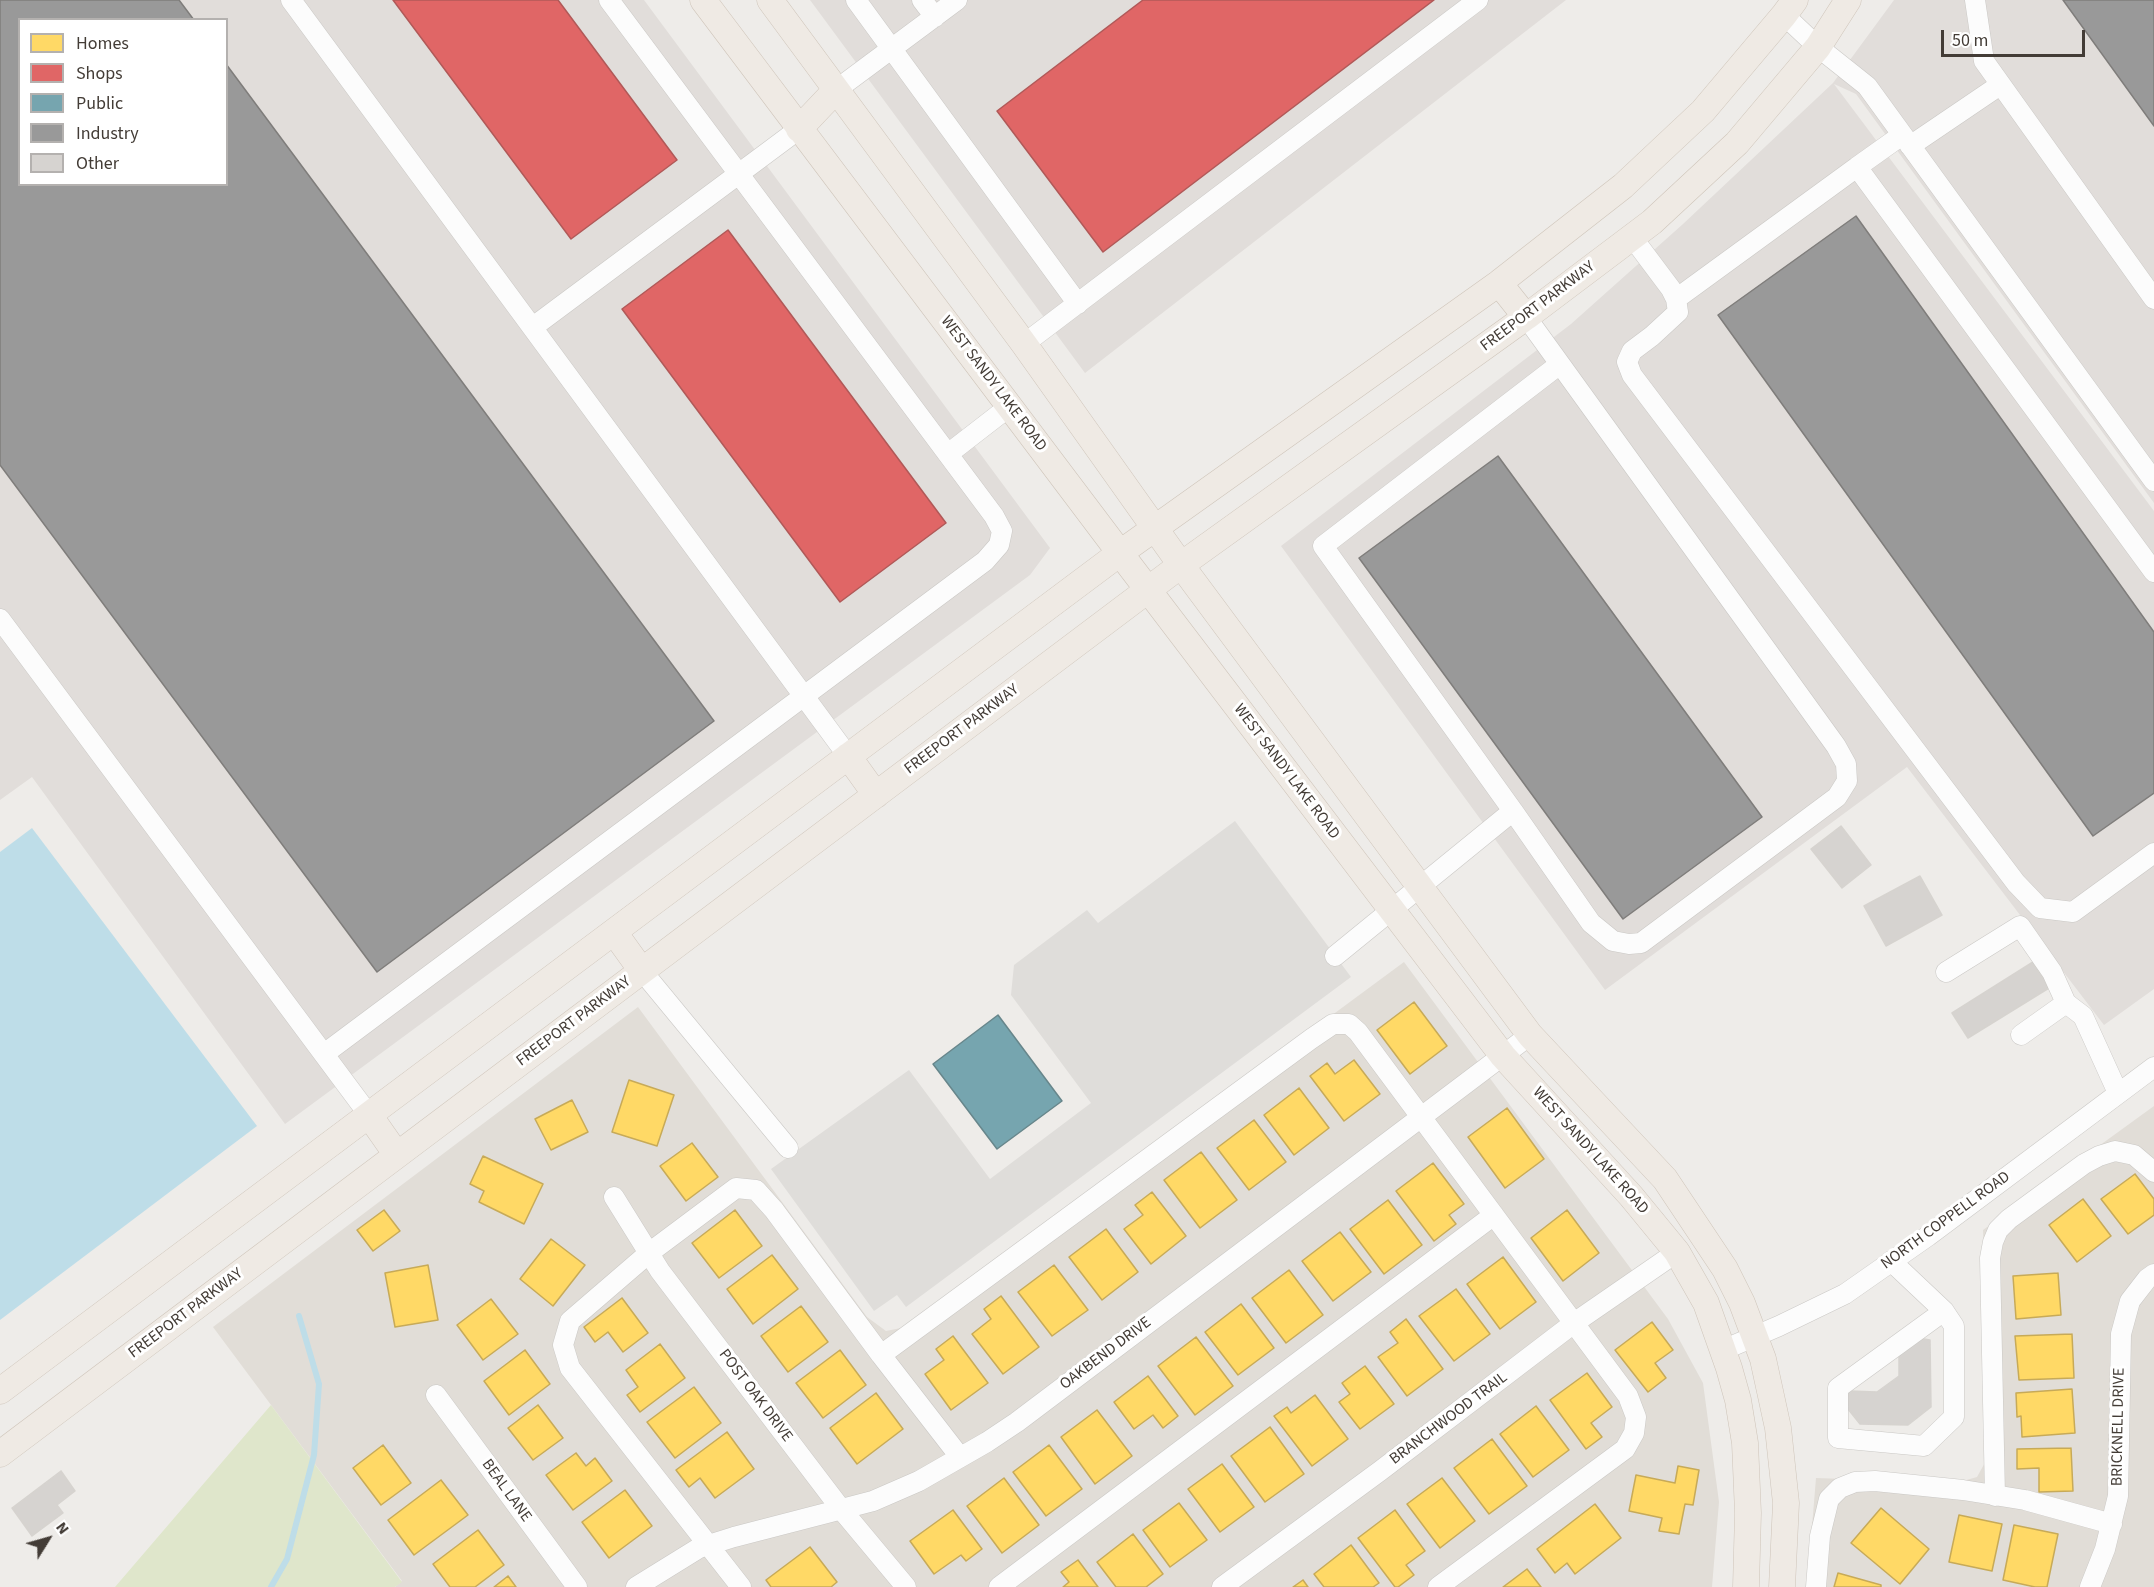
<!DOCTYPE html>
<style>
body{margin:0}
#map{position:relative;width:2154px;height:1587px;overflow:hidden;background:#eeece9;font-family:"Source Sans 3",sans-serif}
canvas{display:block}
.legend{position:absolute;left:18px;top:18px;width:210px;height:168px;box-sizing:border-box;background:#fff;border:2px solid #b4b1af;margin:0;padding:8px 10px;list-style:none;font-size:18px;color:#433c36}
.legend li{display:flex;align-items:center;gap:12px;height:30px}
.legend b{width:30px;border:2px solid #b4b1af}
.north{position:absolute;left:18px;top:1509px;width:60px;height:60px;-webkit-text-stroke:4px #fff;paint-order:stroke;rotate:53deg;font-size:16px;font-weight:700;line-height:24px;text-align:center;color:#433c36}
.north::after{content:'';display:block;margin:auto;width:21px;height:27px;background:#433c36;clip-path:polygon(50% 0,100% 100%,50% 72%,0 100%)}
.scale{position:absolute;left:1941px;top:30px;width:144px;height:27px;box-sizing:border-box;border:3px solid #433c36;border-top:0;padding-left:8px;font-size:18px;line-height:21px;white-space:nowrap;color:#433c36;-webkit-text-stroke:4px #fff;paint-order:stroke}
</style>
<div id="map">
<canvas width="2154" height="1587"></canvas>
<ul class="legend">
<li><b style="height:16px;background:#ffd966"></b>Homes</li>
<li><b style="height:16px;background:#e06666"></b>Shops</li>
<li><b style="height:16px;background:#76a5af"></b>Public</li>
<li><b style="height:16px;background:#999"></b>Industry</li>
<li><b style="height:16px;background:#d6d3d0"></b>Other</li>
</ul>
<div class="north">N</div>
<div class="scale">50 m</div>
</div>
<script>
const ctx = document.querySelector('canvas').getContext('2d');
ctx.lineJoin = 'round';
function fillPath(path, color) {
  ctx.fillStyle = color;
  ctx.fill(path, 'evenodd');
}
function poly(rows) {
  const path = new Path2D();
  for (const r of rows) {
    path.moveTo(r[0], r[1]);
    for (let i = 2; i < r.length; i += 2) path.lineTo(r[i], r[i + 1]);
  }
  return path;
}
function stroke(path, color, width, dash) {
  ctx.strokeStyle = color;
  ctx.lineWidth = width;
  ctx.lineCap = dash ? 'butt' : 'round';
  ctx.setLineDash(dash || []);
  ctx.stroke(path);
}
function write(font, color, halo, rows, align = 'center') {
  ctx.font = font + ' "Source Sans 3",sans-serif';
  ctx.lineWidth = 6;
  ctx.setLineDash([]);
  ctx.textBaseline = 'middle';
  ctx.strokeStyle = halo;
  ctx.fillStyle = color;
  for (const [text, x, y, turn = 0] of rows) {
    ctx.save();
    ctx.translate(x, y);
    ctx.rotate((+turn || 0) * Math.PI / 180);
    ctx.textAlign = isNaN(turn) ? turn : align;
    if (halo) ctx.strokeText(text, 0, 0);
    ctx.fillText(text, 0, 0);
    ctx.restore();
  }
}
fillPath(poly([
 [1404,962,1668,1319,1703,1383,1719,1502,1712,1587,395,1587,402,1581,213,1327,638,1007,867,1317,886,1331,911,1326],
 [2154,1106,2154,1587,1807,1587,1816,1478,1956,1483,1977,1477,1992,1450,1983,1230]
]), '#e1ddd7');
fillPath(poly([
 [0,0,644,0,1050,548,1030,575,285,1124,32,777,0,800],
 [20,20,226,20,226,184,20,184],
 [810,0,1566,0,1085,373],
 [1894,0,2154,0,2154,503,1856,94,1834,84,2154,511,2154,989,2104,1025,1907,767,1605,990,1281,546,1571,324,1683,224,1833,83]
]), '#e1ddda');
fillPath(poly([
 [271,1405,402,1582,395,1587,115,1587]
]), '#dfe6cb');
fillPath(poly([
 [1235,821,1351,977,906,1307,897,1295,874,1311,771,1169,909,1070,990,1179,1091,1103,1011,995,1014,965,1087,910,1098,923]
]), '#dfddda');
fillPath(poly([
 [32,828,257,1126,0,1320,0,852]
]), '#bedde8');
const homes = poly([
 [1414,1002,1447,1046,1410,1074,1377,1030,1414,1002],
 [1354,1060,1380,1094,1344,1121,1310,1076,1327,1063,1335,1074,1354,1060],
 [629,1080,674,1095,657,1146,612,1132,629,1080],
 [1299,1088,1329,1128,1294,1155,1264,1115,1299,1088],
 [572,1100,588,1132,551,1150,535,1119,572,1100],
 [1507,1108,1544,1159,1505,1188,1468,1137,1507,1108],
 [1254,1120,1286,1162,1249,1190,1217,1148,1254,1120],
 [692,1143,718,1177,686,1201,660,1166,692,1143],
 [1201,1152,1237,1200,1200,1228,1164,1180,1201,1152],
 [483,1156,543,1184,524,1224,479,1202,484,1191,470,1184,483,1156],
 [1433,1163,1464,1204,1449,1215,1456,1224,1434,1241,1396,1191,1433,1163],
 [2135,1174,2154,1199,2154,1215,2128,1234,2101,1199,2135,1174],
 [1152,1192,1186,1236,1151,1264,1124,1229,1143,1215,1135,1205,1152,1192],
 [2083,1199,2111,1236,2077,1262,2049,1225,2083,1199],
 [1388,1200,1422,1245,1384,1274,1350,1229,1388,1200],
 [384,1210,400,1231,373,1251,357,1230,384,1210],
 [735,1210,762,1246,719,1278,692,1243,735,1210],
 [1567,1210,1599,1253,1563,1281,1531,1238,1567,1210],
 [1106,1229,1138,1272,1102,1300,1069,1257,1106,1229],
 [1340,1232,1371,1272,1333,1301,1302,1261,1340,1232],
 [551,1239,585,1265,553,1306,520,1279,551,1239],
 [772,1255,798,1289,753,1324,727,1289,772,1255],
 [1503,1257,1536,1302,1500,1329,1467,1284,1503,1257],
 [428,1265,438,1320,395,1327,385,1273,428,1265],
 [1054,1265,1088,1310,1052,1336,1018,1292,1054,1265],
 [1289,1270,1323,1315,1286,1343,1252,1298,1289,1270],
 [2058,1273,2061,1315,2016,1319,2013,1276,2058,1273],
 [1456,1289,1490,1334,1454,1361,1419,1316,1456,1289],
 [1001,1296,1039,1347,1003,1374,972,1334,991,1319,984,1309,1001,1296],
 [622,1298,648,1333,623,1352,608,1332,595,1342,584,1327,622,1298],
 [491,1299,518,1334,483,1360,457,1325,491,1299],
 [1241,1304,1274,1348,1238,1375,1205,1332,1241,1304],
 [801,1306,828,1342,788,1372,761,1336,801,1306],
 [1406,1319,1443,1369,1407,1396,1378,1357,1398,1343,1390,1332,1406,1319],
 [1652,1322,1673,1350,1655,1363,1666,1378,1648,1392,1615,1350,1652,1322],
 [2072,1334,2074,1378,2019,1380,2015,1336,2072,1334],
 [953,1336,988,1383,951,1410,925,1374,944,1360,936,1349,953,1336],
 [1196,1337,1233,1386,1195,1415,1158,1366,1196,1337],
 [660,1344,685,1378,640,1412,627,1395,638,1387,626,1370,660,1344],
 [525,1350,550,1384,509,1415,484,1381,525,1350],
 [840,1350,866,1385,823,1418,796,1383,840,1350],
 [1365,1366,1394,1404,1360,1429,1339,1402,1350,1394,1342,1383,1365,1366],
 [1587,1373,1612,1407,1591,1423,1602,1437,1586,1449,1550,1400,1587,1373],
 [1148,1376,1178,1416,1163,1428,1153,1415,1134,1429,1114,1402,1148,1376],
 [694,1387,721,1423,675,1458,647,1422,694,1387],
 [2072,1389,2075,1433,2022,1437,2021,1416,2017,1417,2016,1393,2072,1389],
 [876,1393,903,1429,857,1464,830,1428,876,1393],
 [1315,1395,1348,1439,1312,1466,1274,1416,1287,1407,1291,1413,1315,1395],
 [538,1405,563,1438,533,1460,508,1428,538,1405],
 [1536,1406,1569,1450,1533,1477,1500,1434,1536,1406],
 [1097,1410,1132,1456,1095,1484,1061,1437,1097,1410],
 [1270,1427,1304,1474,1265,1502,1231,1456,1270,1427],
 [727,1432,754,1469,715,1498,700,1478,689,1487,676,1470,727,1432],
 [1492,1439,1527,1486,1489,1514,1454,1468,1492,1439],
 [383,1445,411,1483,381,1505,353,1468,383,1445],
 [1049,1445,1082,1489,1046,1516,1013,1472,1049,1445],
 [2071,1448,2073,1491,2039,1492,2039,1468,2017,1469,2017,1449,2071,1448],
 [576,1453,586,1466,595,1458,612,1481,573,1510,546,1475,576,1453],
 [1222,1464,1254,1507,1220,1532,1188,1489,1222,1464],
 [1678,1466,1699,1470,1693,1505,1685,1504,1679,1534,1659,1531,1662,1518,1629,1511,1636,1475,1675,1483,1678,1466],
 [1004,1478,1039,1525,1002,1553,967,1506,1004,1478],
 [1442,1478,1475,1521,1440,1548,1407,1504,1442,1478],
 [441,1480,468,1515,414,1555,388,1520,441,1480],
 [625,1490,652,1526,609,1558,582,1522,625,1490],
 [1179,1503,1207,1540,1170,1567,1143,1530,1179,1503],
 [1595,1504,1621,1538,1575,1574,1567,1563,1555,1573,1537,1549,1595,1504],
 [1881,1508,1929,1549,1900,1584,1851,1543,1881,1508],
 [953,1510,982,1549,966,1561,961,1555,934,1574,910,1541,953,1510],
 [1395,1510,1425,1551,1406,1565,1414,1575,1398,1587,1395,1587,1358,1538,1395,1510],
 [1959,1515,2002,1524,1992,1571,1949,1562,1959,1515],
 [2014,1525,2058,1534,2047,1587,2035,1587,2003,1580,2014,1525],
 [478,1530,504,1565,475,1587,450,1587,433,1564,478,1530],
 [1133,1534,1163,1574,1146,1587,1116,1587,1097,1562,1133,1534],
 [1351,1545,1379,1583,1373,1587,1324,1587,1314,1574,1351,1545],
 [810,1547,837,1582,831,1587,771,1587,766,1580,810,1547],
 [1078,1560,1098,1587,1063,1587,1069,1582,1061,1572,1078,1560],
 [1527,1569,1541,1587,1503,1587,1527,1569],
 [1838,1573,1881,1585,1881,1587,1834,1587,1838,1573],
 [508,1576,516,1587,494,1587,508,1576],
 [1303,1580,1308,1587,1293,1587,1303,1580]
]);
fillPath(homes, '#ffd966');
stroke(homes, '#c7aa58', 1.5);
const shops = poly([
 [393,0,558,0,677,160,571,239,393,0],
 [1143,0,1434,0,1103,252,997,111,1143,0],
 [728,230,946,523,840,602,622,309,728,230]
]);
fillPath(shops, '#e06666');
stroke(shops, '#b15958', 1.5);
const public = poly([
 [998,1015,1062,1101,997,1149,933,1064,998,1015]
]);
fillPath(public, '#76a5af');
stroke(public, '#67868b', 1.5);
const industry = poly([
 [0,0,179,0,194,20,20,20,20,184,226,184,226,64,714,721,377,972,0,465,0,0],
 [2063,0,2154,0,2154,126,2063,0],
 [1856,216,2154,632,2154,793,2093,836,1718,315,1856,216],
 [1498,456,1762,817,1623,919,1359,558,1498,456]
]);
fillPath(industry, '#999');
stroke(industry, '#7f7d7b', 1.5);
stroke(poly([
 [271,1587,287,1559,314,1455,319,1384,299,1316]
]), '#bedde8', 6);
const building = poly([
 [1841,826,1871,865,1842,888,1811,849,1841,826],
 [1920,876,1942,915,1886,946,1864,906,1920,876],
 [2033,962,2049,988,1968,1038,1952,1013,2033,962],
 [1918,1338,1930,1340,1931,1407,1908,1425,1860,1424,1848,1409,1849,1391,1877,1392,1899,1376,1899,1348,1918,1338],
 [61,1471,75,1491,57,1505,63,1513,32,1536,12,1508,61,1471]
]);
fillPath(building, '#d6d3d0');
stroke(building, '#d6d3cf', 1.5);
const minor = poly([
 [291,0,848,756],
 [856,0,1078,304],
 [922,0,935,17],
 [1975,0,1984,61,2154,299],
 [1784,15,1818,47,1867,86,2154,481],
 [836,90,957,0],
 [1902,135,1857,167,2154,572],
 [1910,146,2000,85],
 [1632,237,1671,289,1676,299,1678,312,1652,336,1632,351,1627,362,1632,375,2016,883,2040,908,2073,912,2154,853],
 [1676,299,1857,167],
 [533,327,799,129],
 [1024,344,1478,0],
 [948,454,1010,406],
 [0,619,369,1115],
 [1513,811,1591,923,1613,941,1629,944,1641,943,1837,797,1847,781,1846,764,1836,746,1560,364],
 [1335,956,1513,811,1323,546,1560,364,1526,317],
 [642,971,788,1148],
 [1946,972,2020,926,2052,972,2066,1003,2083,1016,2118,1093],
 [2021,1035,2066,1003],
 [324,1054,985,561,999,545,1002,531,994,516,609,0],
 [614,1197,660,1271,841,1509,906,1587],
 [1891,1261,1944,1311,1954,1326,1954,1417,1924,1446,1838,1438,1838,1388,1944,1311],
 [1723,1350,1779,1326,1845,1294,1928,1236,2154,1067],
 [881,1355,1311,1039,1333,1024,1349,1024,1358,1032,1628,1396,1636,1417,1634,1433,1625,1449,1438,1587],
 [436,1395,577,1587],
 [1995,1496,1990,1258,1993,1242,1998,1230,2009,1219,2084,1164,2099,1156,2115,1151,2134,1155,2154,1172],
 [636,1587,699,1548,734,1537,873,1501,919,1481,987,1442,1017,1422,1530,1035],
 [741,1587,570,1368,563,1345,570,1321,649,1253,736,1188,756,1190,774,1210,881,1355,960,1457],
 [999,1587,1494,1215],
 [1222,1587,1380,1471,1574,1323,1677,1252],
 [1816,1587,1820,1536,1829,1499,1840,1488,1855,1482,1875,1481,1963,1490,2025,1500,2112,1524],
 [2090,1587,2105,1549,2118,1496,2121,1334,2130,1301,2147,1279,2154,1274]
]);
const major = poly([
 [703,0,1120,553,1503,1056,1631,1196,1677,1252,1706,1303,1729,1368,1738,1400,1745,1443,1748,1513,1746,1587],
 [770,0,1024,344,1181,565,1530,1035,1665,1179,1725,1269,1742,1303,1763,1359,1778,1428,1786,1503,1782,1587],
 [799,129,836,90],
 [1499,283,1526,317],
 [848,756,876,795],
 [614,932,642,971],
 [369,1115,397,1155],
 [0,1391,1120,553,1499,283,1623,186,1703,111,1784,15,1795,0],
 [0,1454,1181,565,1526,317,1652,222,1737,143,1818,47,1848,0]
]);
stroke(minor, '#cac8c5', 21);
stroke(major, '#cec4b9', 27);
stroke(minor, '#fcfcfc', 20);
stroke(major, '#efeae4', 26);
write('16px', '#433c36', '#fff', [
 ["FREEPORT PARKWAY",1538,307,-37],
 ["WEST SANDY LAKE ROAD",993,384,53],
 ["FREEPORT PARKWAY",962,730,-37],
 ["WEST SANDY LAKE ROAD",1286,772,53],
 ["FREEPORT PARKWAY",574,1022,-37],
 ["WEST SANDY LAKE ROAD",1590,1151,48],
 ["NORTH COPPELL ROAD",1946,1221,-36],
 ["FREEPORT PARKWAY",186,1314,-37],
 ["OAKBEND DRIVE",1106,1354,-37],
 ["POST OAK DRIVE",755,1396,53],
 ["BRANCHWOOD TRAIL",1449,1419,-37],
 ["BRICKNELL DRIVE",2119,1427,-89],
 ["BEAL LANE",506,1491,54]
]);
</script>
